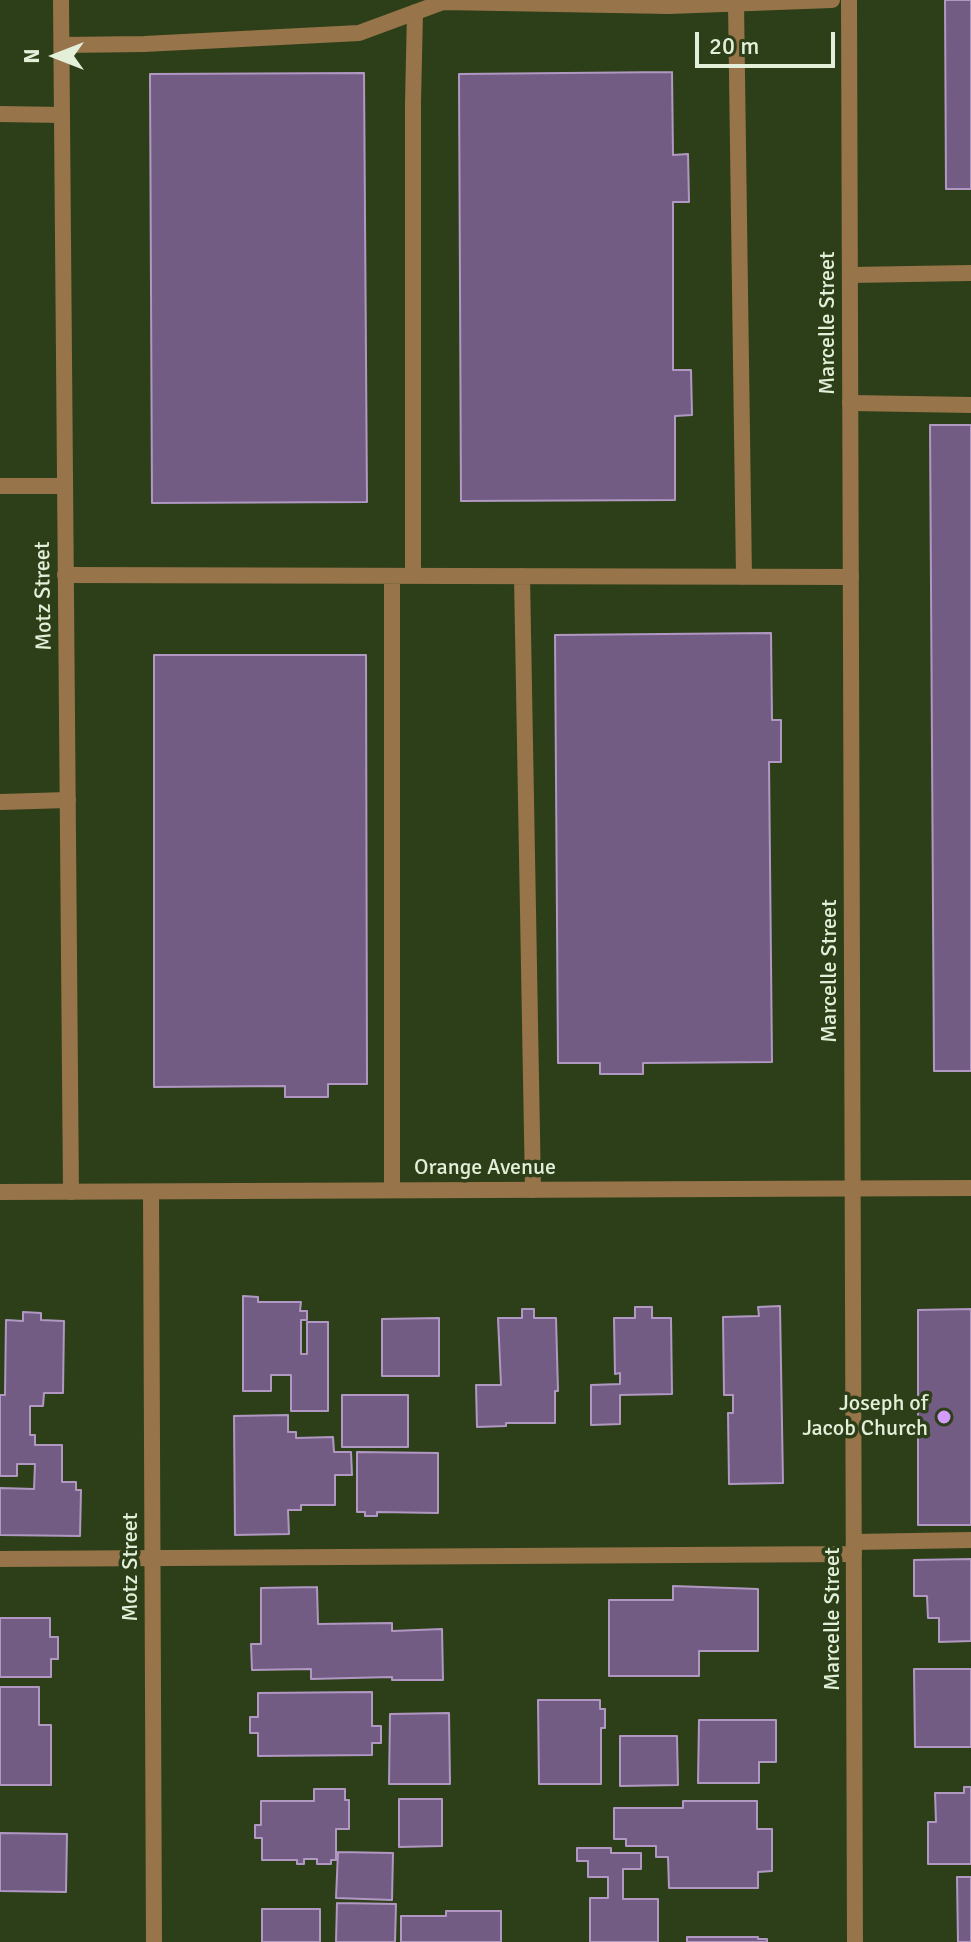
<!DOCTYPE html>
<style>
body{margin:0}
#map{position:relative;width:971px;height:1942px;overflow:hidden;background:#2d3f18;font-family:Signika,sans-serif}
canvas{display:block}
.north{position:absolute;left:16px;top:16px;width:80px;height:80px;-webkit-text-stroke:6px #2d3f18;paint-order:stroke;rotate:270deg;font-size:22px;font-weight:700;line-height:32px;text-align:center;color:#e3efd9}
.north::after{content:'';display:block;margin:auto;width:28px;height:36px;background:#e3efd9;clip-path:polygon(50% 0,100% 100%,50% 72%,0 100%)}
.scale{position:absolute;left:695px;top:32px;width:140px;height:36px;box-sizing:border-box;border:4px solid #e3efd9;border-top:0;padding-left:10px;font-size:24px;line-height:28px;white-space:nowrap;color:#e3efd9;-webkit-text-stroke:6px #2d3f18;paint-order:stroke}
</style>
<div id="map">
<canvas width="971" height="1942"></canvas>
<div class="north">N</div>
<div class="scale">20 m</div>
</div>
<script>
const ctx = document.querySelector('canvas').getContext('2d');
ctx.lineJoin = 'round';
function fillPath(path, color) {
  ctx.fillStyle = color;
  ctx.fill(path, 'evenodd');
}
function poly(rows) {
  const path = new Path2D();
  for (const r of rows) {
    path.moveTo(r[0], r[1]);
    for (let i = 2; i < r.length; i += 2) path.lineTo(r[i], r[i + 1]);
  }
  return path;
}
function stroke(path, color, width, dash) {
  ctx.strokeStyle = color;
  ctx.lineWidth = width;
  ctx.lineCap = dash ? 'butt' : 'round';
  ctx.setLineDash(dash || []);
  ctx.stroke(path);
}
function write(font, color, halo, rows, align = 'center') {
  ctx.font = font + ' Signika,sans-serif';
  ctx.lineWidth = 7;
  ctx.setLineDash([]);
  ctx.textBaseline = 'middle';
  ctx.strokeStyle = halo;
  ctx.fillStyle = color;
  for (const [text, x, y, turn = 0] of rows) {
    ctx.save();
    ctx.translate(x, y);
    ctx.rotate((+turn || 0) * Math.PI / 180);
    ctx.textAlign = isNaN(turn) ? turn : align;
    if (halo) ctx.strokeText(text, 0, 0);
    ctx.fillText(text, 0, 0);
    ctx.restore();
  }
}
const building = poly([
 [945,0,971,0,971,189,946,189,945,0],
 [672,72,673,155,688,154,689,202,673,202,673,370,691,370,692,415,675,416,675,500,461,501,459,74,672,72],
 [364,73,367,502,152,503,150,74,364,73],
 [930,425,971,425,971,1071,934,1071,930,425],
 [771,633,772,720,781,720,781,762,769,762,772,1062,643,1063,643,1074,600,1074,600,1063,558,1063,555,635,771,633],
 [154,655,366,655,367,1084,328,1084,328,1097,285,1097,285,1086,154,1087,154,655],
 [243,1296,258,1297,258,1302,301,1302,300,1311,307,1311,307,1320,301,1320,301,1354,307,1354,307,1322,328,1322,328,1411,291,1411,291,1375,271,1375,271,1391,243,1391,243,1296],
 [780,1306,783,1483,729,1484,728,1413,733,1413,733,1395,724,1395,723,1317,759,1316,758,1307,780,1306],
 [635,1307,652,1307,652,1318,671,1318,672,1394,620,1395,620,1424,591,1425,591,1385,620,1384,620,1373,615,1374,614,1318,635,1318,635,1307],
 [522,1309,534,1309,534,1318,556,1318,558,1391,555,1391,555,1423,506,1423,506,1426,477,1427,476,1385,501,1385,498,1318,522,1318,522,1309],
 [971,1309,971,1525,918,1525,918,1310,971,1309],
 [23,1312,41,1313,41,1320,64,1321,63,1393,44,1393,43,1406,30,1406,30,1435,35,1435,35,1445,62,1445,62,1482,76,1482,76,1490,81,1490,80,1536,0,1535,0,1488,34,1489,35,1464,17,1464,17,1476,0,1476,0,1395,5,1395,6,1320,23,1321,23,1312],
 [439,1318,439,1376,382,1376,382,1319,439,1318],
 [342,1395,408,1395,408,1447,342,1447,342,1395],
 [288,1415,288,1432,296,1432,296,1438,333,1437,334,1452,351,1452,352,1475,335,1475,335,1505,301,1505,301,1510,288,1510,289,1534,235,1535,234,1416,288,1415],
 [357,1452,438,1453,438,1513,377,1512,377,1516,365,1516,365,1512,357,1512,357,1452],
 [971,1559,971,1641,939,1642,939,1618,928,1618,927,1596,914,1596,914,1560,971,1559],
 [673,1586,758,1589,758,1651,699,1651,699,1676,609,1676,609,1600,673,1600,673,1586],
 [317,1587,318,1624,392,1623,392,1631,442,1629,443,1680,392,1680,392,1677,311,1679,311,1669,252,1670,251,1644,261,1644,261,1588,317,1587],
 [0,1618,50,1618,50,1637,58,1637,58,1659,51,1659,51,1677,0,1677,0,1618],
 [914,1669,971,1669,971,1747,915,1747,914,1669],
 [0,1687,39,1687,39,1725,51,1725,51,1785,0,1785,0,1687],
 [372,1692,372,1726,381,1726,381,1743,372,1743,372,1755,258,1756,258,1733,250,1733,250,1717,258,1717,258,1693,372,1692],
 [538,1700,600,1700,600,1709,605,1709,605,1728,601,1728,601,1784,539,1784,538,1700],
 [449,1713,450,1784,389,1784,390,1714,449,1713],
 [699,1720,776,1720,776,1762,759,1762,759,1783,698,1783,699,1720],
 [620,1736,677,1736,678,1785,620,1786,620,1736],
 [964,1787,971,1787,971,1864,928,1864,928,1822,936,1822,935,1793,964,1793,964,1787],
 [314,1789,345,1789,345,1800,349,1800,349,1829,336,1829,336,1860,331,1860,331,1864,317,1864,317,1859,304,1859,304,1864,297,1864,297,1860,262,1860,262,1838,255,1838,255,1825,261,1825,261,1801,314,1801,314,1789],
 [399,1799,442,1799,442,1846,399,1847,399,1799],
 [683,1801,757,1801,757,1829,772,1829,772,1871,758,1872,758,1888,669,1888,668,1857,656,1857,656,1846,626,1846,626,1839,614,1839,614,1808,683,1808,683,1801],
 [0,1833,67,1834,66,1892,0,1891,0,1833],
 [577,1848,611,1848,611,1853,641,1853,641,1869,623,1869,623,1899,658,1899,658,1942,590,1942,590,1898,608,1898,608,1877,588,1877,588,1861,577,1861,577,1848],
 [338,1852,393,1853,392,1900,336,1898,338,1852],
 [957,1877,971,1877,971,1942,958,1942,957,1877],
 [337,1903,396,1904,395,1942,336,1942,337,1903],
 [262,1909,320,1909,320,1942,262,1942,262,1909],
 [446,1911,501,1911,501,1942,401,1942,401,1916,446,1916,446,1911],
 [687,1937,758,1937,758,1939,767,1939,767,1942,687,1942,687,1937]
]);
fillPath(building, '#725c83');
stroke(building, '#b098c2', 2);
stroke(poly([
 [736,3,744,577],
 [62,45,144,44,359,33,443,2,669,6,832,0],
 [0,114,62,115],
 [850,275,971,273],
 [850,403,971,405],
 [0,486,65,486],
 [65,575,851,577],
 [392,576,392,1190],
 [413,576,413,103,415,12],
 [522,576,533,1190],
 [0,802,68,800],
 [854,1542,971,1540],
 [0,1559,854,1554]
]), '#98744a', 16);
stroke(poly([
 [61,0,71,1192],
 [849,0,855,1942],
 [151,1192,154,1942]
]), '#98744a', 16);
stroke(poly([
 [0,1192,971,1188]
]), '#98744a', 16);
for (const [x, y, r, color] of [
 [944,1417,8,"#d39cfc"]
]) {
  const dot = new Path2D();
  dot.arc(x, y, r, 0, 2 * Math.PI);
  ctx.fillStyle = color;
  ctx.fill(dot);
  stroke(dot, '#2d3f18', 3);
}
write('22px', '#e3efd9', '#2d3f18', [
 ["Marcelle Street",828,323,-90],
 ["Motz Street",44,596,-91],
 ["Marcelle Street",830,971,-90],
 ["Orange Avenue",485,1168],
 ["Motz Street",131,1567,-90],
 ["Marcelle Street",833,1619,-90]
]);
write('22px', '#e3efd9', '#2d3f18', [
 ["Joseph of",928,1404],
 ["Jacob Church",928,1429]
], 'right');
</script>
